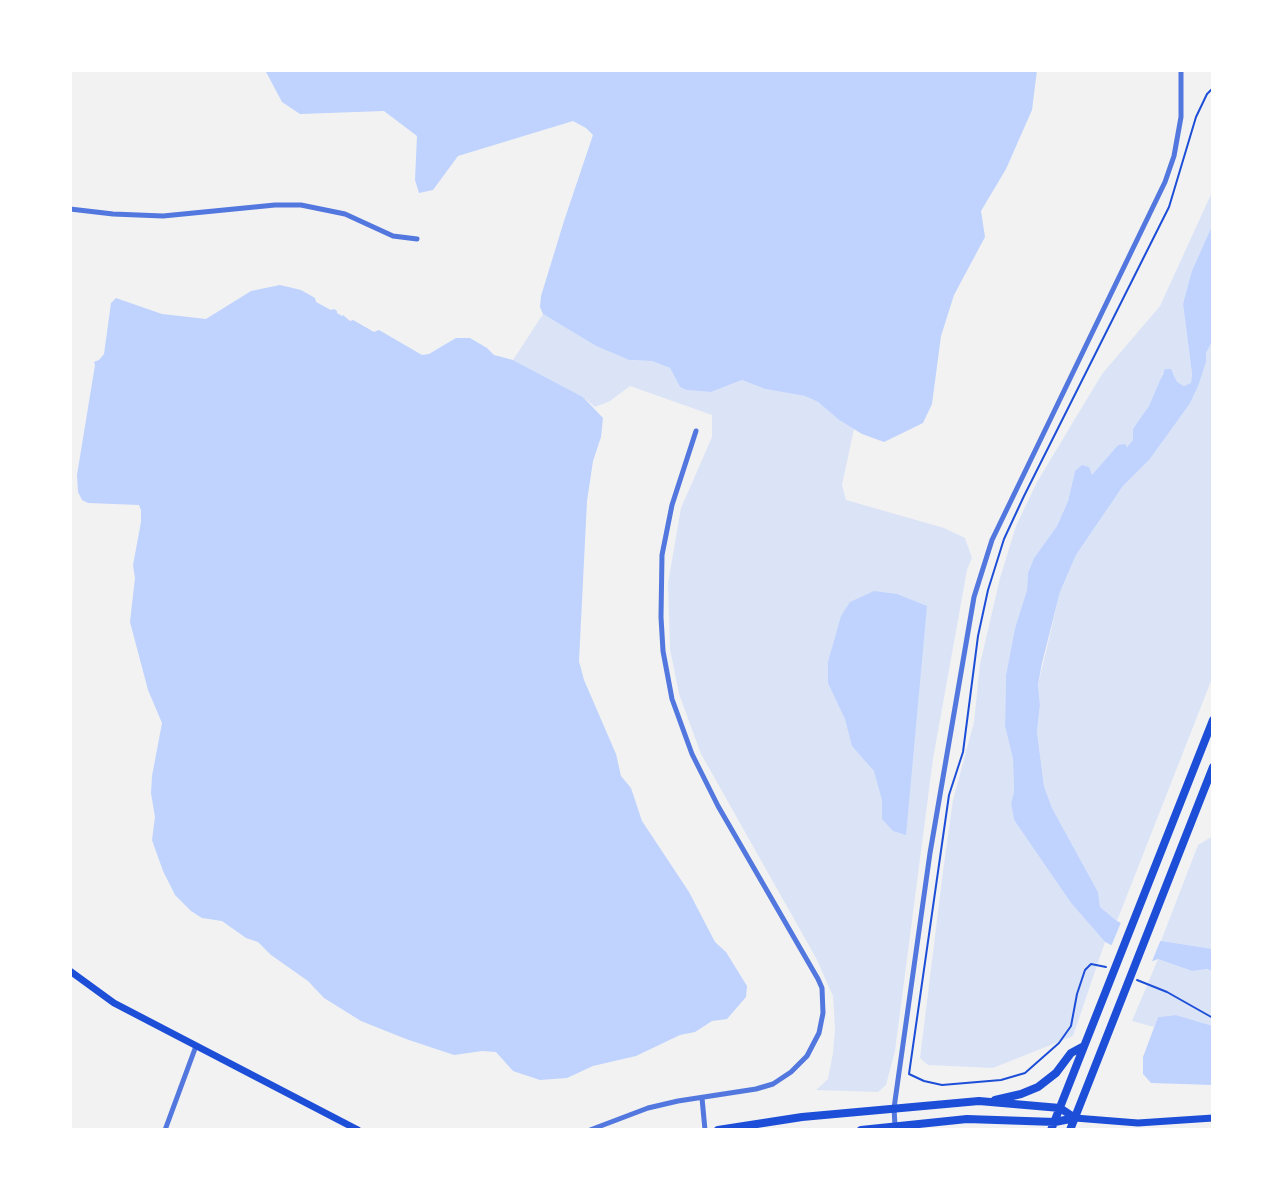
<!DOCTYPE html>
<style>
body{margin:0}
#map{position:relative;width:1283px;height:1200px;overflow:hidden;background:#f2f2f2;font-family:"Source Serif 4",serif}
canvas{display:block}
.frame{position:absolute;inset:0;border:72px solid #fff;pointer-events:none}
</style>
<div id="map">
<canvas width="1283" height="1200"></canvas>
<div class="frame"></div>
</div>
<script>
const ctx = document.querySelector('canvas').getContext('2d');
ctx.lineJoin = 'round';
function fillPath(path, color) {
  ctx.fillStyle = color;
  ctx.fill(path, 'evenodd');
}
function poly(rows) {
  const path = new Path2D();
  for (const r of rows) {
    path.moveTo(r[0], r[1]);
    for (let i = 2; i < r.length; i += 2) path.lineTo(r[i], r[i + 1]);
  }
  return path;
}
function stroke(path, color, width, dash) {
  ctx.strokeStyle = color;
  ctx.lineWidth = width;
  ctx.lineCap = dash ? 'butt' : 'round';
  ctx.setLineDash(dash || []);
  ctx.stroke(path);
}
fillPath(poly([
 [1213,190,1213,224,1183,304,1192,374,1191,384,1184,386,1176,382,1174,374,1162,373,1160,385,1142,419,1133,429,1133,440,1127,447,1118,445,1092,476,1075,471,1068,501,1057,526,1034,558,1028,573,1027,590,1015,628,1006,675,1005,726,1013,759,1014,792,1011,803,1014,820,1071,903,1105,942,1073,1036,993,1068,928,1065,920,1058,943,871,953,800,974,722,980,664,1000,578,1016,526,1037,482,1102,374,1160,306],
 [543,314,596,346,629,360,652,361,670,368,680,387,686,390,711,392,742,380,765,389,805,396,818,402,839,420,854,429,842,485,846,500,944,528,965,538,972,558,967,570,933,759,895,1051,886,1085,878,1092,816,1090,828,1079,833,1053,835,1028,833,996,816,958,701,754,679,694,670,649,668,583,681,508,712,437,712,415,630,386,610,401,595,407,583,397,513,360],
 [1213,340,1213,676,1117,921,1100,907,1098,892,1052,808,1044,786,1037,732,1040,705,1038,685,1060,592,1076,555,1123,486,1150,459,1160,445,1199,384,1206,362,1206,353],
 [1213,836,1213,949,1161,941,1198,845],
 [1158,959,1192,971,1209,969,1213,972,1213,1026,1176,1015,1158,1017,1154,1027,1132,1021]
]), '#dbe4f7');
fillPath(poly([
 [265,70,1037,70,1032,110,1006,169,981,211,985,237,954,295,941,336,932,404,923,423,884,442,862,434,839,420,818,402,805,396,765,389,742,380,711,392,686,390,680,387,670,368,652,361,629,360,596,346,543,314,540,307,541,296,564,221,593,135,586,128,573,121,458,156,433,190,419,193,415,180,417,136,384,111,300,114,282,102],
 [1213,224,1213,340,1206,353,1206,362,1199,384,1190,403,1150,459,1123,486,1076,555,1060,592,1042,663,1038,685,1040,705,1037,732,1044,786,1052,808,1098,892,1100,907,1117,921,1155,940,1213,949,1213,972,1208,969,1192,971,1158,959,1148,963,1105,942,1071,903,1014,820,1011,803,1014,792,1013,759,1005,726,1006,675,1015,628,1027,590,1028,573,1034,558,1057,526,1068,501,1075,471,1082,465,1089,467,1092,475,1118,445,1125,444,1127,447,1133,440,1133,429,1149,406,1165,369,1171,369,1177,382,1184,386,1191,383,1192,374,1183,304,1192,271],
 [280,285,301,290,315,298,316,302,331,310,334,309,337,311,337,313,342,316,343,315,350,321,353,320,374,332,379,330,422,355,429,354,456,338,470,338,487,348,494,355,513,360,583,397,603,418,601,437,593,461,587,501,579,661,584,680,616,754,621,776,631,788,642,821,689,892,715,942,726,952,747,986,746,997,727,1019,712,1021,695,1032,680,1035,636,1056,593,1066,567,1078,540,1080,513,1071,496,1052,482,1051,454,1055,406,1039,361,1021,324,998,308,981,271,955,258,942,246,938,222,921,202,918,191,911,175,895,163,871,152,840,155,817,151,793,152,776,162,723,148,690,130,622,135,578,133,565,141,522,141,510,139,505,88,503,82,500,78,492,77,475,95,365,94,362,99,360,104,354,111,303,116,298,162,314,206,319,251,291],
 [874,591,897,594,927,606,906,835,893,831,882,819,882,800,874,771,852,746,845,719,828,683,828,662,841,616,850,602],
 [1176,1015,1213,1026,1213,1085,1151,1083,1143,1074,1143,1057,1158,1017]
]), '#bfd3fe');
fillPath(poly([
 [1122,920,1162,937,1150,966,1110,949]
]), '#f2f2f2');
stroke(poly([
 [1106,967,1091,964,1085,970,1077,994,1071,1026,1059,1043,1025,1073,1001,1080,942,1085,924,1081,909,1074,949,795,963,752,978,636,988,590,1004,539,1024,496,1169,207,1196,117,1207,94,1213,88],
 [1137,980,1167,992,1213,1018]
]), '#1d4ed8', 2);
stroke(poly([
 [70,209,113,214,163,216,275,205,301,205,345,214,393,236,417,239],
 [702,1098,705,1130],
 [895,1126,894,1108,930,853,974,597,992,540,1165,182,1174,156,1181,117,1181,70],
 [165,1130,196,1046],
 [590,1130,648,1108,678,1101,756,1089,773,1084,791,1072,807,1056,819,1033,823,1013,822,988,818,979,718,806,692,754,672,699,663,651,661,617,662,555,672,505,696,431]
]), '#5277de', 5);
stroke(poly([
 [70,971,114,1003,358,1130],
 [1075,1118,1138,1123,1213,1118]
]), '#1d4ed8', 7);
stroke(poly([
 [995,1100,1021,1094,1038,1087,1056,1073,1071,1053,1084,1046],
 [718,1130,802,1117,979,1101,1060,1108,1075,1118],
 [861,1130,967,1119,1055,1122,1075,1118],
 [1051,1130,1213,720],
 [1070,1130,1213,767]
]), '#1d4ed8', 8);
</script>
